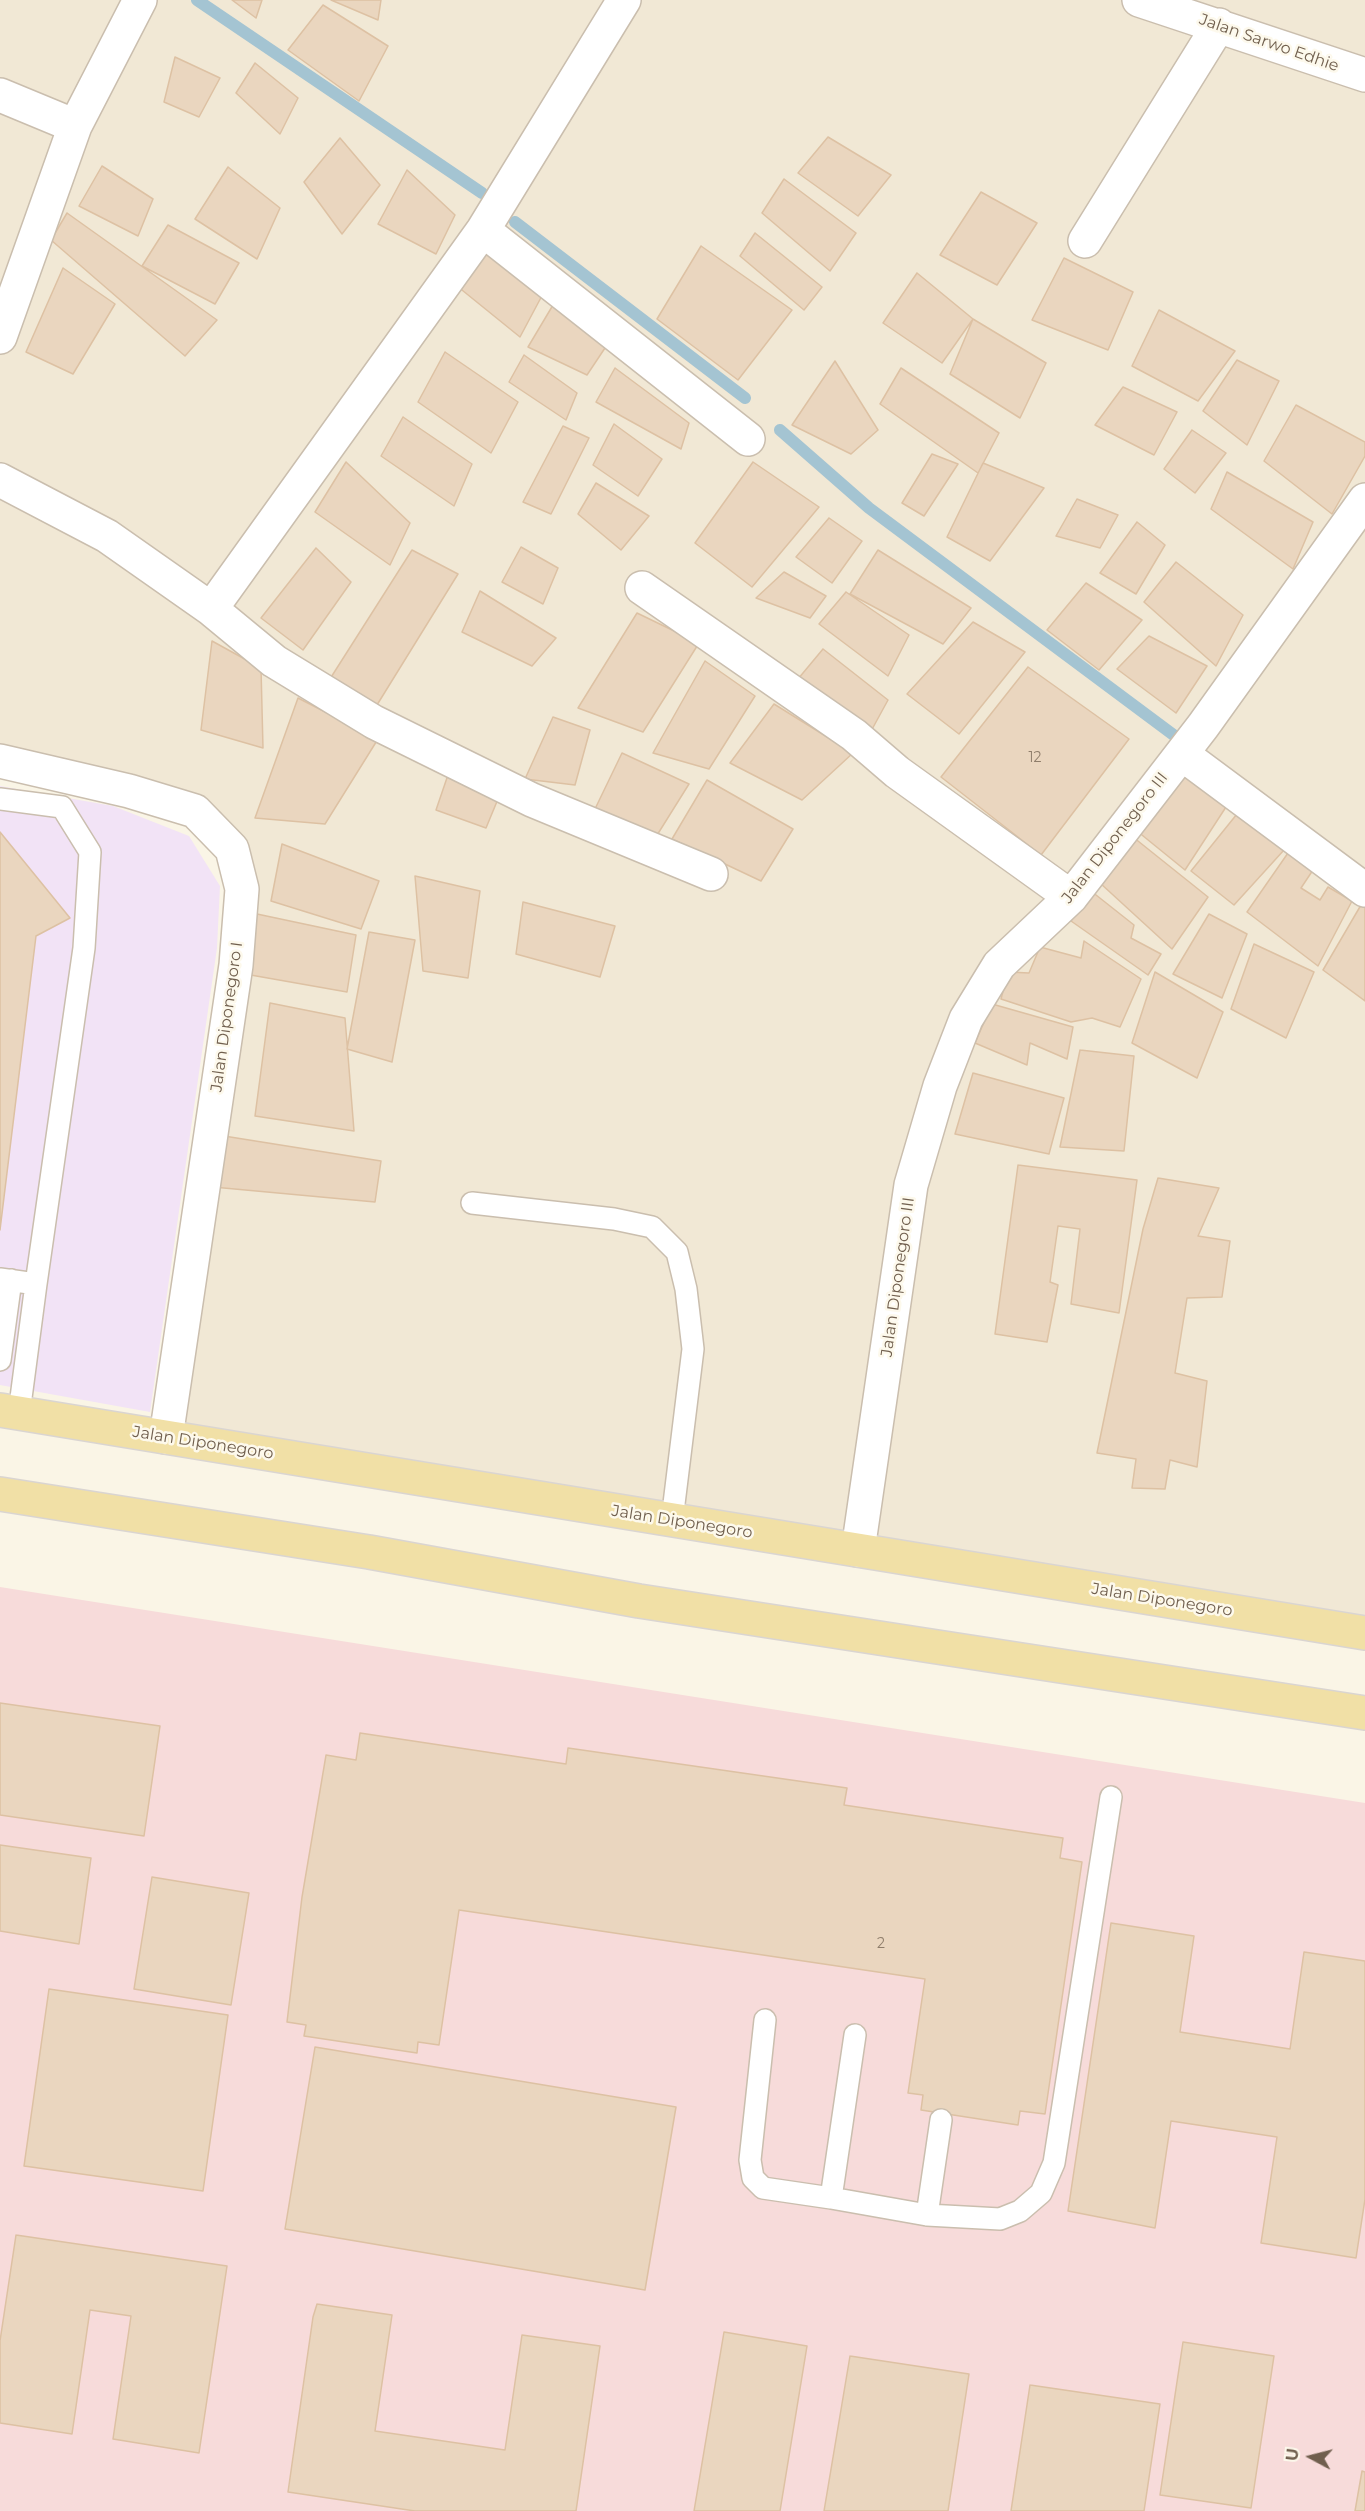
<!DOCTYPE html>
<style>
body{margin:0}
#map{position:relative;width:1365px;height:2511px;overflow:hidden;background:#faf5e6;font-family:Montserrat,sans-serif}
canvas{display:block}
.north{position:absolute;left:1281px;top:2427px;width:60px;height:60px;-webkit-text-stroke:4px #fdf9ec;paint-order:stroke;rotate:277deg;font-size:16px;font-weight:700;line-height:24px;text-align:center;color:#705f4e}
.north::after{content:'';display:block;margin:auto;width:21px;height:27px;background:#705f4e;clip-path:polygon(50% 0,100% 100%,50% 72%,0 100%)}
</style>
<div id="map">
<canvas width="1365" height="2511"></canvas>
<div class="north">U</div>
</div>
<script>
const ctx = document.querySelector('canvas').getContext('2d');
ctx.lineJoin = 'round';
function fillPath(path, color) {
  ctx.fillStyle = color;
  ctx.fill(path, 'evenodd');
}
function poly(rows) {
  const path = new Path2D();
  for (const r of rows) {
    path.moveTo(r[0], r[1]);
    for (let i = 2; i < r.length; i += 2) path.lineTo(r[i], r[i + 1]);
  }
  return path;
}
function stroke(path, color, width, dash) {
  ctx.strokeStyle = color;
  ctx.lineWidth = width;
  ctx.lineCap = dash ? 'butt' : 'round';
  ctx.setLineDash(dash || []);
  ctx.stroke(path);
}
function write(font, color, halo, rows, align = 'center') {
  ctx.font = font + ' Montserrat,sans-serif';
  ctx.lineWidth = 5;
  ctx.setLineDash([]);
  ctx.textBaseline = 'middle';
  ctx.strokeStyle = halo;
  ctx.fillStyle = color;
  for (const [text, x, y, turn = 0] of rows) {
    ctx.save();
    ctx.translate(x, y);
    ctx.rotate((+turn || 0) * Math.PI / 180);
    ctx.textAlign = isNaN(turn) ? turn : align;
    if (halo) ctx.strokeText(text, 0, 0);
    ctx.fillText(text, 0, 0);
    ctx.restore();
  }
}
fillPath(poly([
 [0,0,1365,0,1365,1618,169,1424,244,889,194,820,0,773]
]), '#f1e8d5');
fillPath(poly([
 [0,786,113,806,189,836,220,886,217,948,150,1412,0,1385]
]), '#f2e3f6');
fillPath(poly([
 [0,1587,1365,1803,1365,2511,0,2511]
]), '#f7dbda');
stroke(poly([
 [197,0,482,193],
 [515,222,745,398],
 [780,430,869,508,1187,745]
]), '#a4c4d2', 12);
const building = poly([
 [232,0,262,0,256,18,232,0],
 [331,0,381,0,378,20,331,0],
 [323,5,388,46,359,101,288,50,323,5],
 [175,57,220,78,199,117,164,102,175,57],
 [255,63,298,98,280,134,236,93,255,63],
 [828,137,891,175,858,216,798,173,828,137],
 [340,138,380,185,342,234,304,182,340,138],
 [102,166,153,199,138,236,79,206,102,166],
 [228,167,280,208,257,259,195,219,228,167],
 [407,170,455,215,436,254,378,224,407,170],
 [784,179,856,233,830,271,762,213,784,179],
 [981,192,1037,223,997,285,940,255,981,192],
 [67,213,217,320,185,356,51,240,67,213],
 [168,225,239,263,215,304,142,266,168,225],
 [755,233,822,287,804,310,740,256,755,233],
 [701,246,792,310,738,380,657,319,701,246],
 [482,251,545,290,520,337,457,286,482,251],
 [1064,258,1133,292,1108,350,1032,320,1064,258],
 [63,268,115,304,73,374,26,352,63,268],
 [917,273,973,319,942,363,883,323,917,273],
 [556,300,609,342,587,375,528,347,556,300],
 [1159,310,1235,351,1198,401,1132,366,1159,310],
 [973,319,1046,363,1020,418,950,374,973,319],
 [445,352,518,402,491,453,418,402,445,352],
 [524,355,577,393,566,420,509,382,524,355],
 [1237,360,1279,381,1247,445,1203,411,1237,360],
 [835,361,878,430,851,454,792,425,835,361],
 [615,368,689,423,681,449,596,402,615,368],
 [901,368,999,433,978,473,880,404,901,368],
 [1123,387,1177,412,1154,455,1095,425,1123,387],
 [1296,405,1365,442,1365,456,1332,514,1264,461,1296,405],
 [403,417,472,464,454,506,381,456,403,417],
 [614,424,662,459,638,496,593,465,614,424],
 [563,426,589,438,551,514,523,502,563,426],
 [1192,430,1226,453,1195,493,1164,469,1192,430],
 [932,454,958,464,924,516,902,503,932,454],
 [346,462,410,523,390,565,315,512,346,462],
 [753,462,819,507,752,587,695,543,753,462],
 [983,463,1044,488,990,561,947,537,983,463],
 [1227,472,1313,522,1293,569,1211,509,1227,472],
 [596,483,649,516,621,550,578,514,596,483],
 [1077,499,1118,515,1100,548,1056,536,1077,499],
 [829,518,862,541,832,583,796,557,829,518],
 [1137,522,1165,545,1136,594,1100,573,1137,522],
 [521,547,558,568,543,604,502,582,521,547],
 [316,548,351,582,303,650,261,618,316,548],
 [412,550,458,574,372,713,328,682,412,550],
 [878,550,971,608,943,644,850,594,878,550],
 [1176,562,1243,615,1216,666,1144,602,1176,562],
 [784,572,826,596,810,618,756,598,784,572],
 [1086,583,1142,620,1099,670,1047,630,1086,583],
 [480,591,556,638,532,666,462,632,480,591],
 [846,592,909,635,888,676,819,624,846,592],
 [637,613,699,643,643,732,578,708,637,613],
 [973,622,1025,652,959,734,907,694,973,622],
 [1149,636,1207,666,1176,713,1117,669,1149,636],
 [212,641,261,668,263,748,201,730,212,641],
 [823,649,888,700,870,733,798,679,823,649],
 [705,661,755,696,709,769,653,753,705,661],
 [1028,667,1129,739,1041,855,941,777,1028,667],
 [298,698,378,739,325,824,255,818,298,698],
 [774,704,853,753,802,800,730,763,774,704],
 [553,717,590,730,575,785,525,779,553,717],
 [622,753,689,784,654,840,594,811,622,753],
 [450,769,498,799,486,828,436,810,450,769],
 [1185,770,1226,807,1185,870,1137,831,1185,770],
 [707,780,793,829,761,881,672,839,707,780],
 [1237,814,1284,850,1234,905,1191,871,1237,814],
 [0,832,70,918,36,936,0,1230,0,832],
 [1133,837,1208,897,1172,949,1100,883,1133,837],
 [282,844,379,881,361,929,271,901,282,844],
 [1288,853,1313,870,1301,888,1320,900,1328,887,1352,901,1318,966,1247,912,1288,853],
 [415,876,480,891,468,978,423,971,415,876],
 [1091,891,1134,925,1131,938,1161,954,1148,975,1071,921,1091,891],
 [523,902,615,926,600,977,516,954,523,902],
 [1361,905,1365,908,1365,1001,1323,970,1361,905],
 [257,914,356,935,347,992,245,974,257,914],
 [1209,914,1247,934,1222,998,1173,974,1209,914],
 [369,932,415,940,392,1062,347,1049,369,932],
 [1084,941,1141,979,1120,1027,1092,1018,1071,1022,1001,999,1008,972,1029,973,1040,947,1081,958,1084,941],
 [1254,944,1314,972,1286,1038,1231,1009,1254,944],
 [1155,972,1223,1012,1197,1078,1132,1043,1155,972],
 [270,1003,345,1018,354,1131,255,1116,270,1003],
 [992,1004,1073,1027,1067,1059,1030,1043,1027,1065,975,1043,992,1004],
 [1080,1050,1134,1056,1124,1151,1060,1147,1080,1050],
 [973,1073,1064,1098,1049,1154,955,1134,973,1073],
 [224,1136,381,1161,375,1202,213,1187,224,1136],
 [1018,1165,1137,1180,1119,1313,1071,1304,1080,1229,1058,1226,1050,1282,1058,1285,1047,1342,995,1334,1018,1165],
 [1158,1178,1219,1188,1198,1236,1230,1241,1222,1297,1187,1298,1175,1373,1207,1381,1197,1467,1170,1460,1165,1489,1132,1488,1136,1459,1097,1453,1143,1229,1158,1178],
 [0,1703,160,1726,144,1836,0,1815,0,1703],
 [360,1733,566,1764,568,1748,847,1788,844,1805,1063,1838,1060,1858,1082,1862,1045,2114,1020,2111,1018,2125,921,2110,923,2095,908,2093,925,1979,459,1910,439,2045,418,2042,417,2053,304,2036,306,2025,287,2022,302,1897,326,1755,356,1760,360,1733],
 [0,1845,91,1858,79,1944,0,1931,0,1845],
 [152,1877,249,1893,231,2005,134,1989,152,1877],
 [1111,1923,1194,1936,1180,2032,1290,2049,1304,1952,1365,1961,1365,2199,1356,2258,1261,2243,1277,2137,1171,2121,1155,2228,1068,2211,1111,1923],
 [49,1989,228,2015,203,2191,24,2166,49,1989],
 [315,2047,676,2107,645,2290,285,2229,315,2047],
 [16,2235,227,2266,199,2453,113,2439,131,2316,90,2310,72,2434,0,2423,0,2341,16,2235],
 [317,2304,392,2315,375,2431,505,2450,522,2335,600,2346,576,2511,415,2511,288,2492,313,2317,317,2304],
 [724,2332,807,2346,780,2511,694,2511,724,2332],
 [1183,2342,1274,2356,1251,2508,1160,2495,1183,2342],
 [850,2356,969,2374,948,2511,824,2511,850,2356],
 [1030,2385,1160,2404,1144,2511,1011,2511,1030,2385],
 [1362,2471,1365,2472,1365,2511,1355,2511,1362,2471]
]);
fillPath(building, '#ead6bf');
stroke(building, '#ddc1a3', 1.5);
const lane = poly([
 [0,799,62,807,90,852,84,948,36,1284],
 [472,1203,614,1219,652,1227,677,1252,686,1289,693,1349,672,1520],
 [0,1279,36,1284,19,1413],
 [0,1360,11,1280],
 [765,2020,750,2160,753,2178,763,2188,831,2198],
 [855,2035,831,2198,927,2215,1000,2219,1020,2211,1041,2193,1054,2163,1111,1797],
 [927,2215,941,2120]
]);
const street = poly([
 [1139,0,1365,75],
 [0,95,75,126],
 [483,230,748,439],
 [1085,241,1219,25],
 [0,337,75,126,140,0],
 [0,480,107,536,211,609,274,661,374,722,532,800,711,874],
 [642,588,854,735,897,772,1071,897],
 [211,609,483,230,624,0],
 [1182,754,1365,890],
 [0,761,129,791,195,811,232,849,242,889,236,965,166,1437],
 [858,1550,911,1185,940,1086,966,1019,999,965,1071,897,1203,726,1365,500]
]);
const primary = poly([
 [0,1410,1365,1633],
 [0,1494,369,1552,639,1601,1365,1713]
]);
stroke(lane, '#cabeae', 24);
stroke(street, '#cabeae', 36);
stroke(primary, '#dad5d1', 36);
stroke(lane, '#fff', 21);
stroke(street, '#fff', 33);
stroke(primary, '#f1e0a6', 33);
write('14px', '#8e7d6a', null, [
 ["12",1035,758],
 ["2",881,1944]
]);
write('16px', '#705f4e', '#fdf9ec', [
 ["Jalan Sarwo Edhie",1269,43,19],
 ["Jalan Diponegoro III",1115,838,-52],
 ["Jalan Diponegoro I",227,1017,-82],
 ["Jalan Diponegoro III",898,1277,-82],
 ["Jalan Diponegoro",203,1443,9],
 ["Jalan Diponegoro",682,1522,9],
 ["Jalan Diponegoro",1162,1600,9]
]);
</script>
